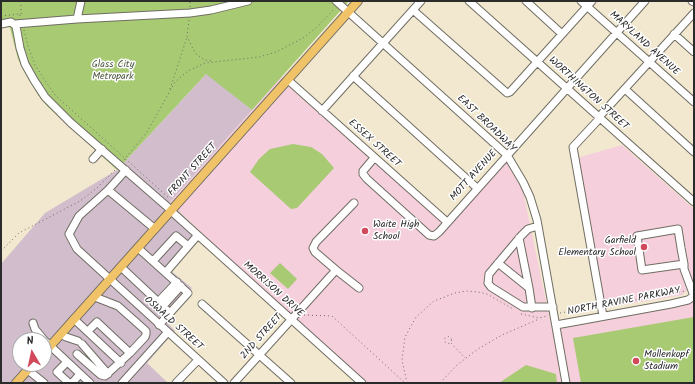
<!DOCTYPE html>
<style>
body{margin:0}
#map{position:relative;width:695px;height:384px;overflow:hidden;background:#f1e8cf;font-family:Kalam,sans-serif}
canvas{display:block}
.frame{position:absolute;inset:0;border:2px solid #2b2b2b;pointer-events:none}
.north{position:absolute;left:12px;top:332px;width:40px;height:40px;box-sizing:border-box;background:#fff;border:1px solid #aaa;border-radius:50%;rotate:351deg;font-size:11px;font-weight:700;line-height:16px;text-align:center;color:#2b2b2b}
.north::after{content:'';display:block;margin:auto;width:14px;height:18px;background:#d1495b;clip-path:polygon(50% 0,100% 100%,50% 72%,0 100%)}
</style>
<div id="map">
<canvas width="695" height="384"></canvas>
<div class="frame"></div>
<div class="north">N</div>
</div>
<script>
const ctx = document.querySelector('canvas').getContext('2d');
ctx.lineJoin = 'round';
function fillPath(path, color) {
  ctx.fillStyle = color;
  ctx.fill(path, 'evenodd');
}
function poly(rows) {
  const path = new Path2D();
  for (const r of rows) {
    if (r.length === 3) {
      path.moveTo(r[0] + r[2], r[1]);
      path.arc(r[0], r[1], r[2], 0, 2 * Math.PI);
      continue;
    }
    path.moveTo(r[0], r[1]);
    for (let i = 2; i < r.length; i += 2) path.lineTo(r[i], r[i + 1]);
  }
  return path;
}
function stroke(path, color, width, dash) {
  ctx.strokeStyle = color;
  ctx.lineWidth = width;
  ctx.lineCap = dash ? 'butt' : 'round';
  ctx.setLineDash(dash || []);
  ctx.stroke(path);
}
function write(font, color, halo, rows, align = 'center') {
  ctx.font = font + ' Kalam,sans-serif';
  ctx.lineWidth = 3;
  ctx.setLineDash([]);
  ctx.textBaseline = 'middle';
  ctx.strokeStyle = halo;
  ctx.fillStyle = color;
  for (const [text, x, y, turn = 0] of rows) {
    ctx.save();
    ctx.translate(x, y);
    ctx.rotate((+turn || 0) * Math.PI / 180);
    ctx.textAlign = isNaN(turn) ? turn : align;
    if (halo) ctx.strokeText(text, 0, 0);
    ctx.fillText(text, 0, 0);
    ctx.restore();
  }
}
fillPath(poly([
 [281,77,289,87,447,226,506,162,523,191,552,330,690,303,694,301,694,383,362,383,291,319,170,202],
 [622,145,694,209,694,284,682,295,604,308,577,158]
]), '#f5cfdb');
fillPath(poly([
 [207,73,252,110,170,202,203,235,170,270,192,288,163,318,175,331,147,363,168,383,1,383,1,264,45,213,117,170],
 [20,340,44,340,44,364,20,364]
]), '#d1bdcc');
fillPath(poly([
 [1,1,349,1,252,110,206,74,117,170,47,106,38,95,25,73,18,59,10,28,8,26,1,27],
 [293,144,311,147,322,154,334,168,297,208,291,209,250,172,259,159,270,149],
 [280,263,297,279,288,289,270,273],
 [694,317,694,383,581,383,573,338],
 [526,365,556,374,557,383,499,383]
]), '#a7ca73');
const minor = poly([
 [336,1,507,155,523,182,530,197,537,220,566,383],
 [469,1,694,202],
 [526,1,562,34],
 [581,1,694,102],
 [692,1,694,2],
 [413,10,507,93,510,92,592,1],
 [77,19,81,1],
 [1,24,11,22,16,26,20,48,25,64,34,80,45,97,71,123,171,210],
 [15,24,77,19,190,13,211,10,248,1],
 [674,34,694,52],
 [353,76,477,188],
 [288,80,447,222],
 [625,89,694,152],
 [322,111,421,1],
 [599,117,694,13],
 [600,118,573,147,603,316],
 [374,158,363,171,363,174,367,179,429,235,434,236,439,232,645,1],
 [93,159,102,149],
 [126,170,108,190,79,216,69,234,77,249,224,383],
 [108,190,155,229],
 [171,211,362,383],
 [538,226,528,229,521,236,489,274,488,283,491,287,523,307,553,307],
 [519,238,529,288],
 [138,248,188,293,159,325],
 [153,261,176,236,188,246],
 [498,263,529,288,532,308],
 [684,264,642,270,637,236,678,229,681,248,684,264,684,269,694,296],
 [121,267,170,313],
 [336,270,359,288],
 [166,272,197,236],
 [158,302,177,282],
 [202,304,291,383],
 [163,306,181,286],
 [74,319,121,363],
 [33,323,35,329,44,340],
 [556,325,671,304,688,300,694,296],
 [88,331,97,322,130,353],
 [61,334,66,337,78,341],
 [44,340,90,383],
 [82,344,108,374],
 [77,354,101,375,105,376,130,353,145,337,146,334,146,331,136,322,118,306,95,297],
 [67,362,57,372,69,383],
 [28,370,44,383],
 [72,383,80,374],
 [122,383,167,333],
 [176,383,198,360],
 [234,383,336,270,315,252,313,248,316,242,354,203]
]);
const major = poly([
 [44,353,358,1],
 [16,383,33,364]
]);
stroke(minor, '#706d64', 9);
stroke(major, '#706d64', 10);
stroke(poly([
 [327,1,330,4],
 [190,7,190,1],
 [21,14,21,1],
 [1,16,20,14,20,17],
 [189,20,187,36,192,47,196,54,205,60,213,61],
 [24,30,28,46,35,65,48,85,56,96,170,199],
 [170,89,187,37],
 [124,160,147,132,175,82,188,71,205,63,259,57,276,52,303,38,316,28,334,9],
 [1,251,19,233,80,201,97,188,115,170],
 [608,305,685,291],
 [560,313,595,307],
 [521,314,539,318,547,316],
 [304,315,332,316,405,383],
 [448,340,3.5],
 [451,343,465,358],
 [407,383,402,360,405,337,416,317,434,301,455,293,466,291,478,292,487,294,513,309],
 [440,383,457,365,478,349,502,335,539,319]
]), '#706d64', 1, [1, 3]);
stroke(minor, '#fff', 7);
stroke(major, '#f0c369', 8);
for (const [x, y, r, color] of [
 [365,231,4,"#d1495b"],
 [644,247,4,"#d1495b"],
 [636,361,4,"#d1495b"]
]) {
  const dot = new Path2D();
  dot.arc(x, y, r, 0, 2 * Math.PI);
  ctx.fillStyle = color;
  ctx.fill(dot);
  stroke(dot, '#fff', 1.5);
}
write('10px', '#2b2b2b', '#fff', [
 ["MARYLAND AVENUE",644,44,42],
 ["WORTHINGTON STREET",588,94,42],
 ["EAST BROADWAY",486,124,44],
 ["ESSEX STREET",374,144,42],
 ["FRONT STREET",193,170,-48],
 ["MOTT AVENUE",474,176,-48],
 ["MORRISON DRIVE",273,290,42],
 ["NORTH RAVINE PARKWAY",624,302,-11],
 ["OSWALD STREET",173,324,42],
 ["2ND STREET",262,337,-48]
]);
write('10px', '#505b41', '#fff', [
 ["Glass City",113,65],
 ["Metropark",113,77]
]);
write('10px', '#2b2b2b', '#fff', [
 ["Waite High",373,225],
 ["School",373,237],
 ["Garfield",636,241,"right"],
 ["Elementary School",636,253,"right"],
 ["Mollenkopf",644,355],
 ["Stadium",644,367]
], 'left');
</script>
